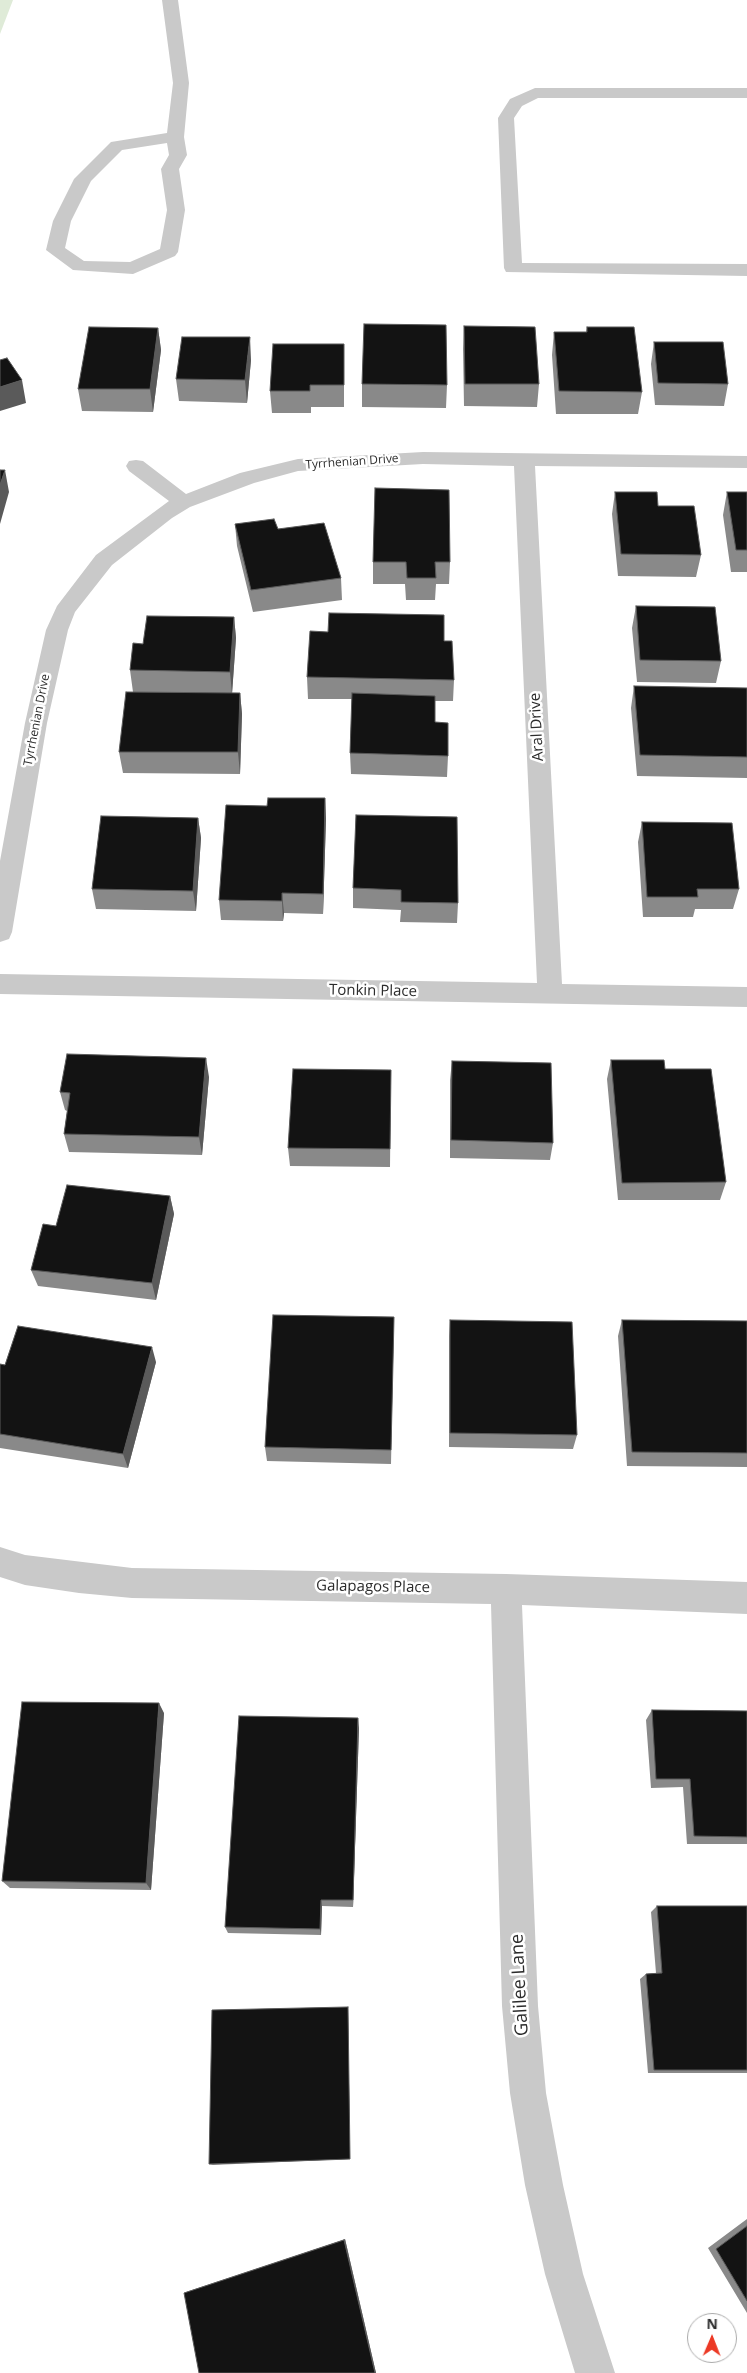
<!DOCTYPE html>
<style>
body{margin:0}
#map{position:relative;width:747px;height:2373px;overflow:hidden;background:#fff;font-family:"Open Sans",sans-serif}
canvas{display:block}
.north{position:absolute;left:687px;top:2313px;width:50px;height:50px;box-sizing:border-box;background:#fff;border:1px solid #ababab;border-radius:50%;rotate:1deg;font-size:14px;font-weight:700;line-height:20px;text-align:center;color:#2c2c2c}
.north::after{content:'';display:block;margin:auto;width:18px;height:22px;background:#ec3925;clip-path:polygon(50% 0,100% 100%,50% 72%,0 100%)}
</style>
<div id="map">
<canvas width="747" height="2373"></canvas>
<div class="north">N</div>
</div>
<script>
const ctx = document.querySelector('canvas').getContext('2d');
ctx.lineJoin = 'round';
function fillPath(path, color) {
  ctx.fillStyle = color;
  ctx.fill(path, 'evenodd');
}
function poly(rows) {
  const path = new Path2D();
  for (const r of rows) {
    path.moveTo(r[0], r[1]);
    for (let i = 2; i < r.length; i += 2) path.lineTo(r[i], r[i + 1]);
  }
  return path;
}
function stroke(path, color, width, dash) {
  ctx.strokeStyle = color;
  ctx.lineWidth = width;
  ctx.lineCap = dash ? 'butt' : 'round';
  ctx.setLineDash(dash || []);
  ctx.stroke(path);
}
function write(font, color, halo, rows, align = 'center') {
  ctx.font = font + ' "Open Sans",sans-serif';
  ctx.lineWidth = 5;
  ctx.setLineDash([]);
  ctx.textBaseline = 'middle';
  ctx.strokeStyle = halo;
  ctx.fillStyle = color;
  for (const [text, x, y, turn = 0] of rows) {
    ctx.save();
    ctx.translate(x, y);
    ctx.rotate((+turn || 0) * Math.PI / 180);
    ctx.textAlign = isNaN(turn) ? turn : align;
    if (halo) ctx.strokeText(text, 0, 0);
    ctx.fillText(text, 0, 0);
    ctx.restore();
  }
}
fillPath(poly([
 [0,0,13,0,0,34]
]), '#dfebd8');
fillPath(poly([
 [162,0,178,0,189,83,184,137,187,155,179,169,185,210,178,252,175,256,133,274,73,270,46,250,53,221,74,179,111,142,167,133,173,83,162,0],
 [167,143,169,155,161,169,167,210,160,249,130,262,84,261,65,248,71,221,91,181,122,150,167,143]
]), '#c9c9c9');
fillPath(poly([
 [535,88,747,88,747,98,538,98,522,106,514,118,522,263,747,264,747,276,506,272,504,268,498,118,510,99,535,88],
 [423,452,747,456,747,468,535,466,562,984,747,987,747,1007,0,994,0,974,537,983,514,466,423,464,298,471,254,483,190,507,172,518,112,565,75,612,68,630,47,723,12,932,9,939,0,942,0,861,25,723,46,630,57,606,96,555,169,501,129,471,126,466,129,461,136,460,143,461,186,494,240,473,298,459,423,452],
 [0,1547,25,1555,132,1568,506,1574,747,1582,747,1614,522,1605,538,2006,546,2093,563,2185,583,2274,615,2373,575,2373,545,2274,525,2185,510,2093,502,2006,491,1604,132,1598,79,1593,25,1585,0,1577,0,1547]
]), '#c9c9c9');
fillPath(poly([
 [464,326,539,384,537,407,464,406,463,349],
 [587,327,642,392,638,414,556,414,552,355,554,332,586,332],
 [158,328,161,350,153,412,82,411,78,389],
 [654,342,728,384,724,406,655,405,651,364],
 [344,344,344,407,311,407,311,413,272,413,270,391],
 [251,360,247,403,179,401,176,379],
 [362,384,447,385,446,408,362,407],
 [615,492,658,506,701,555,696,577,618,576,612,514],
 [727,492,747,492,747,572,731,572,723,515],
 [235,524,341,578,342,600,253,612,237,546],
 [373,562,450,562,449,584,436,584,435,600,406,600,405,584,373,584],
 [636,606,721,661,716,683,637,682,632,628],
 [234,617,236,638,232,693,240,693,242,714,240,774,123,773,119,752,133,692,130,670,143,644],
 [444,641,454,680,453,701,435,701,435,722,448,756,447,777,351,774,350,753,352,699,308,699,307,677],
 [634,686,747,690,747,778,637,776,631,708],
 [325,798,326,819,323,914,284,913,283,921,221,920,219,900,267,806],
 [356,815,458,903,457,923,400,922,401,910,353,908,353,888],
 [198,818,201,838,196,911,96,909,92,889],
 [642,822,739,889,733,909,695,909,693,917,643,917,638,842],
 [611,1060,665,1069,726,1182,720,1200,618,1200,607,1079],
 [452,1061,553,1143,550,1160,450,1158,450,1080],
 [391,1070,390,1167,290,1166,288,1148],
 [209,1077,202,1155,69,1152,64,1134,67,1111,65,1110,60,1092],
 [170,1196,174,1214,156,1300,38,1286,31,1270,56,1226],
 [394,1317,391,1464,267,1461,265,1447],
 [450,1320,577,1435,573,1449,449,1447,449,1336],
 [622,1320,747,1325,747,1467,627,1466,618,1336],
 [156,1362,128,1468,0,1448,0,1364,5,1365],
 [652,1710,747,1711,747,1844,687,1844,683,1787,651,1788,646,1720],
 [164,1713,151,1890,10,1888,2,1881],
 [359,1728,353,1907,322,1906,321,1935,228,1933,225,1927],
 [657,1906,747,1906,747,2073,648,2073,640,1979,646,1974,656,1973,651,1912],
 [348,2007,350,2159,213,2165,209,2164],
 [747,2219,747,2313,708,2248],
 [345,2239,376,2373,184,2293,189,2291]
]), '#898989');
fillPath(poly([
 [158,328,161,350,153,412,150,389],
 [250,337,251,360,247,403,245,380],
 [22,380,26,403,0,411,0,387],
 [5,470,9,492,0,524,0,485],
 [234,617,236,638,232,694,230,672],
 [240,693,242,714,240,774,238,752],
 [325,798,326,819,323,914,323,894],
 [198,818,201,838,196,911,193,891],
 [282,893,284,913,283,921,282,901],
 [206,1058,209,1077,202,1155,199,1137],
 [170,1196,174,1214,156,1300,152,1283],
 [152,1347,156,1362,128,1468,123,1454],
 [159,1703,164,1713,151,1890,146,1883],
 [358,1718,359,1728,353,1907,353,1900],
 [321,1900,322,1906,321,1935,320,1929],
 [345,2239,376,2373,375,2373,344,2240]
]), '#5a5a5a');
const building = poly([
 [364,324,446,325,447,385,362,384,364,324],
 [464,326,535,327,539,384,465,384,464,326],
 [89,327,158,328,150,389,78,389,89,327],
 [587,327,634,327,642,392,559,391,554,332,587,332,587,327],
 [182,337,250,337,245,380,176,379,182,337],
 [654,342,723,342,728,384,658,383,654,342],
 [273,344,344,344,344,385,310,385,310,391,270,391,273,344],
 [7,358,22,380,0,387,0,360,7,358],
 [0,470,5,470,0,485,0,470],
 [375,488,449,490,450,562,435,562,436,578,407,578,406,562,373,562,375,488],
 [615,492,657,492,658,506,694,506,701,555,621,554,615,492],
 [727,492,747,492,747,550,736,550,727,492],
 [274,519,278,529,324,523,341,578,251,590,235,524,274,519],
 [636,606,715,607,721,661,640,660,636,606],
 [329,613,444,615,444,641,452,641,454,680,307,677,310,631,328,632,329,613],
 [147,616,234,617,230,672,130,670,133,643,143,644,147,616],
 [634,686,747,688,747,757,640,755,634,686],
 [126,692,240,693,238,752,119,752,126,692],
 [352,693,435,696,435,722,448,723,448,756,350,753,352,693],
 [268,798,325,798,323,894,282,893,282,901,219,900,226,805,267,806,268,798],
 [356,815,457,817,458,903,401,902,401,890,353,888,356,815],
 [101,816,198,818,193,891,92,889,101,816],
 [642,822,732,823,739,889,697,889,698,897,647,897,642,822],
 [67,1054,206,1058,199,1137,64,1134,70,1093,60,1092,67,1054],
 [611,1060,664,1060,665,1069,711,1069,726,1182,622,1183,611,1060],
 [452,1061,551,1063,553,1143,451,1140,452,1061],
 [293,1069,391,1070,390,1149,288,1148,293,1069],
 [67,1185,170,1196,152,1283,31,1270,43,1224,56,1226,67,1185],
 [273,1315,394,1317,391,1450,265,1447,273,1315],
 [450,1320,572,1322,577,1435,450,1433,450,1320],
 [622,1320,747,1321,747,1453,632,1452,622,1320],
 [18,1326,152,1347,123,1454,0,1434,0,1364,5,1365,18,1326],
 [22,1702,159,1703,146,1883,2,1881,22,1702],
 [652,1710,747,1711,747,1837,694,1836,690,1779,656,1779,652,1710],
 [239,1716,358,1718,353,1900,321,1900,320,1929,225,1927,239,1716],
 [657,1906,747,1906,747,2070,654,2070,646,1974,662,1973,657,1906],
 [348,2007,350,2159,209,2164,212,2010,348,2007],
 [747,2226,747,2301,716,2249,747,2226],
 [344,2240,375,2373,199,2373,184,2293,344,2240]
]);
fillPath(building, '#131313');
stroke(building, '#5a5a5a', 1);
write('12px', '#2c2c2c', '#fff', [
 ["Tyrrhenian Drive",352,462,-4],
 ["Tyrrhenian Drive",37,720,-79]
]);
write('15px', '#2c2c2c', '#fff', [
 ["Aral Drive",537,727,-93],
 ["Tonkin Place",373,991,1],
 ["Galapagos Place",373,1587,1]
]);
write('18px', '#2c2c2c', '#fff', [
 ["Galilee Lane",520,1985,-93]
]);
</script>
